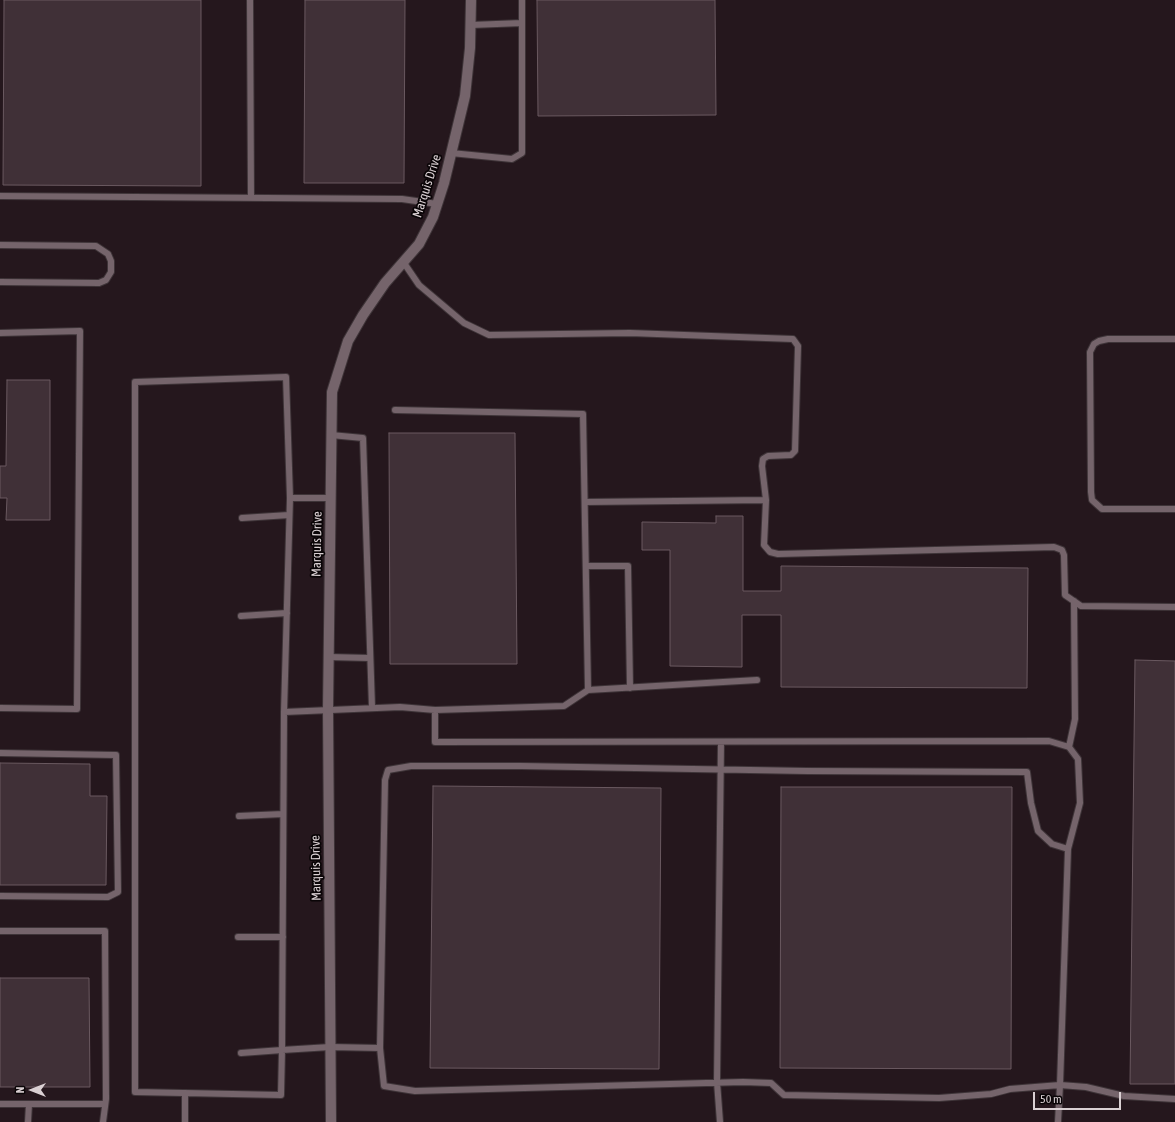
<!DOCTYPE html>
<style>
body{margin:0}
#map{position:relative;width:1175px;height:1122px;overflow:hidden;background:#25171d;font-family:"Asap Condensed",sans-serif}
canvas{display:block}
.north{position:absolute;left:12px;top:1070px;width:40px;height:40px;-webkit-text-stroke:3px #0a0507;paint-order:stroke;rotate:270deg;font-size:11px;font-weight:700;line-height:16px;text-align:center;color:#dad0d3}
.north::after{content:'';display:block;margin:auto;width:14px;height:18px;background:#dad0d3;clip-path:polygon(50% 0,100% 100%,50% 72%,0 100%)}
.scale{position:absolute;left:1033px;top:1092px;width:88px;height:18px;box-sizing:border-box;border:2px solid #dad0d3;border-top:0;padding-left:5px;font-size:12px;line-height:14px;white-space:nowrap;color:#dad0d3;-webkit-text-stroke:3px #0a0507;paint-order:stroke}
</style>
<div id="map">
<canvas width="1175" height="1122"></canvas>
<div class="north">N</div>
<div class="scale">50 m</div>
</div>
<script>
const ctx = document.querySelector('canvas').getContext('2d');
ctx.lineJoin = 'round';
function fillPath(path, color) {
  ctx.fillStyle = color;
  ctx.fill(path, 'evenodd');
}
function poly(rows) {
  const path = new Path2D();
  for (const r of rows) {
    path.moveTo(r[0], r[1]);
    for (let i = 2; i < r.length; i += 2) path.lineTo(r[i], r[i + 1]);
  }
  return path;
}
function stroke(path, color, width, dash) {
  ctx.strokeStyle = color;
  ctx.lineWidth = width;
  ctx.lineCap = dash ? 'butt' : 'round';
  ctx.setLineDash(dash || []);
  ctx.stroke(path);
}
function write(font, color, halo, rows, align = 'center') {
  ctx.font = font + ' "Asap Condensed",sans-serif';
  ctx.lineWidth = 3.5;
  ctx.setLineDash([]);
  ctx.textBaseline = 'middle';
  ctx.strokeStyle = halo;
  ctx.fillStyle = color;
  for (const [text, x, y, turn = 0] of rows) {
    ctx.save();
    ctx.translate(x, y);
    ctx.rotate((+turn || 0) * Math.PI / 180);
    ctx.textAlign = isNaN(turn) ? turn : align;
    if (halo) ctx.strokeText(text, 0, 0);
    ctx.fillText(text, 0, 0);
    ctx.restore();
  }
}
const building = poly([
 [4,0,201,0,201,186,3,185,4,0],
 [305,0,405,0,404,183,304,183,305,0],
 [537,0,715,0,716,115,538,116,537,0],
 [7,380,50,380,50,520,6,520,7,498,0,498,0,466,6,466,7,380],
 [389,433,515,433,517,664,390,664,389,433],
 [716,516,743,516,743,591,781,591,781,566,1028,568,1027,688,781,687,781,615,742,615,742,667,670,666,670,550,642,550,642,522,716,523,716,516],
 [1135,660,1175,661,1175,1084,1130,1084,1135,660],
 [0,763,90,764,90,796,107,796,106,885,0,885,0,763],
 [433,786,661,788,659,1069,430,1068,433,786],
 [781,787,1012,787,1011,1069,780,1068,781,787],
 [0,978,89,978,90,1087,0,1087,0,978]
]);
fillPath(building, '#403037');
stroke(building, '#6a5960', 1);
const service = poly([
 [250,0,251,198],
 [471,25,522,23],
 [451,153,512,159,522,153,522,0],
 [0,196,402,199,437,204],
 [0,245,96,246,108,254,111,261,111,272,106,280,99,283,0,282],
 [404,263,419,285,464,323,489,335,630,333,793,339,798,346,795,451,791,455,768,456,763,459,762,466,766,500,764,545,770,552,778,554,1054,547,1062,550,1064,555,1065,595,1081,606,1175,607],
 [0,333,80,331,77,709,0,708],
 [1175,339,1108,339,1099,341,1094,344,1090,352,1091,492,1092,500,1102,509,1175,509],
 [395,410,583,414,588,690,564,706,435,710],
 [331,435,363,438,372,707],
 [585,502,766,500],
 [242,518,289,515],
 [586,566,628,566,630,688],
 [241,616,287,613],
 [328,657,370,658],
 [588,690,757,680],
 [284,712,290,498,330,498],
 [1069,747,1075,719,1074,601],
 [0,753,116,755,118,892,108,897,0,896],
 [239,816,283,814],
 [0,931,105,931,106,1099,103,1122],
 [238,937,283,937],
 [380,1048,330,1047,282,1050,284,712,400,707,435,710,435,742,1049,741,1069,747,1078,759,1080,803,1068,849],
 [241,1053,282,1050,281,1095,135,1092,135,382,286,377,290,498],
 [0,1104,105,1104],
 [28,1122,29,1104],
 [185,1122,185,1093],
 [720,1122,717,1082,721,742],
 [1058,1122,1060,1085,1068,849,1052,844,1038,831,1031,803,1027,772,807,771,521,766,411,766,388,770,385,780,380,1048,384,1086,415,1091,743,1082,771,1083,784,1095,939,1098,991,1094,1010,1089,1060,1085,1086,1087,1124,1096,1175,1099]
]);
const tertiary = poly([
 [331,1122,328,709,332,392,348,341,363,315,385,283,419,244,433,217,444,183,465,96,470,48,471,0]
]);
stroke(service, '#3e3438', 8);
stroke(tertiary, '#3e3438', 12);
stroke(service, '#75646b', 6);
stroke(tertiary, '#75646b', 10);
write('13px', '#dad0d3', '#0a0507', [
 ["Marquis Drive",427,186,-72],
 ["Marquis Drive",317,544,-89],
 ["Marquis Drive",316,868,-91]
]);
</script>
